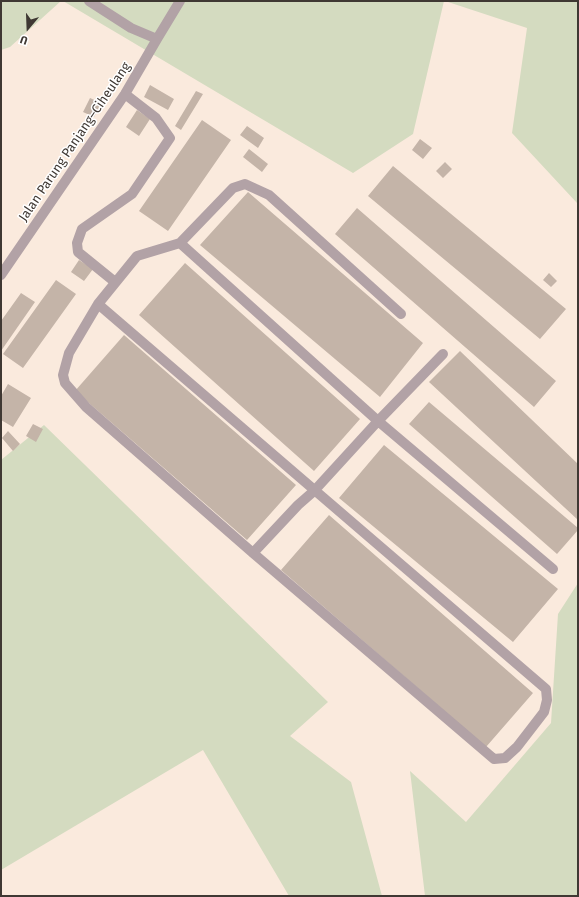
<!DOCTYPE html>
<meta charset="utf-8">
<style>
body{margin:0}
#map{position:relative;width:579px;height:897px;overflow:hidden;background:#faeadd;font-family:"Fira Sans",sans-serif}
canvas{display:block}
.frame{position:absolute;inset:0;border:2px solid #3f3833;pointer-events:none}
.north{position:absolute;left:8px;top:8px;width:40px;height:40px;-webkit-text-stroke:3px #fff;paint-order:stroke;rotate:199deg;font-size:11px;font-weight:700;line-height:16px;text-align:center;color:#3f3833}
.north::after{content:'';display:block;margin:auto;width:14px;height:18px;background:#3f3833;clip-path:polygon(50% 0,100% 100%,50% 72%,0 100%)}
</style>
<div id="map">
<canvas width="579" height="897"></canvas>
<div class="frame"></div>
<div class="north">U</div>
</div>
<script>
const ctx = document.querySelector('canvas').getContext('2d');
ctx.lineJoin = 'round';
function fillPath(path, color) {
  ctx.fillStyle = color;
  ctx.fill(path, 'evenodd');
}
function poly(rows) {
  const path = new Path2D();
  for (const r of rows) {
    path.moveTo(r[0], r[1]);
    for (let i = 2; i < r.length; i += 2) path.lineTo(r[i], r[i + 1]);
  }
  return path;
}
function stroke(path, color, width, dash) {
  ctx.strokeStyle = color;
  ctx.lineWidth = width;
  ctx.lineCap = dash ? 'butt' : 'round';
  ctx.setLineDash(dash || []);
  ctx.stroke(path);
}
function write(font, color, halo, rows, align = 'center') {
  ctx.font = font + ' "Fira Sans",sans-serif';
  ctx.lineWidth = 3;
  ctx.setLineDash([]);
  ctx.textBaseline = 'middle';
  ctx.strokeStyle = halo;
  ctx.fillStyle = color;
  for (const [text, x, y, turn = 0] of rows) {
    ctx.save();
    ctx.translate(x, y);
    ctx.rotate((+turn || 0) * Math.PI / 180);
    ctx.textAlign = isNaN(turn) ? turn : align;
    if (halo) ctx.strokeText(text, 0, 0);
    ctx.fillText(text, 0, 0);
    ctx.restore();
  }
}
fillPath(poly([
 [1,1,61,1,10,47,1,50],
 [63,1,444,1,413,134,353,173],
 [445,1,578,1,578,206,577,203,512,133,527,28],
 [44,425,328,702,290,736,351,782,382,896,289,896,203,750,1,870,1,460],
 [578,583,578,896,425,896,410,771,466,822,551,723,558,614]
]), '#d4dbc0');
fillPath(poly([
 [150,85,174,99,168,110,144,97],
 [196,91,203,94,181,130,175,126],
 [90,98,101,103,94,117,83,112],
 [137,110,150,119,139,136,126,127],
 [202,120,231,140,168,231,139,211],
 [247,126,264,138,258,148,240,135],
 [420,139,432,148,423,159,412,150],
 [249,149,268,164,262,172,243,157],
 [445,162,452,169,443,178,436,171],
 [393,166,566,309,540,339,368,196],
 [248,192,423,343,380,397,200,245],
 [357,208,556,381,534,407,335,234],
 [79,260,93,269,84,281,71,272],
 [185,263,360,419,314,471,139,315],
 [549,273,557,281,551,287,543,280],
 [56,280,76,294,23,368,3,354],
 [21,293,35,302,1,351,1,321],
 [124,335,296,485,247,540,75,391],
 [460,351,578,464,578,520,429,382],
 [8,384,31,398,13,427,1,420,1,396],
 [429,402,578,528,578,530,557,554,409,424],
 [33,424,43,429,36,442,26,436],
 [8,431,20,444,13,451,2,438],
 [384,445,558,589,513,642,339,498],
 [329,515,533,693,486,747,281,570]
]), '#c4b4a8');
stroke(poly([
 [89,1,131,28,157,39],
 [180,243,378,421,553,569],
 [1,275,125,94,157,39,180,1],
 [115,282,78,252,77,243,82,229,132,194,170,138,156,118,125,94],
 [98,304,546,689,547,700,544,712,517,747,505,758,494,759,253,553,86,407,65,383,63,375,69,353,98,304,137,256,180,243,233,188,245,184,269,195,401,314],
 [253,553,298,505,314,491,378,421,443,354]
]), '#b2a2a6', 10);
write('13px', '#3f3833', '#fff', [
 ["Jalan Parung Panjang–Ciheulang",75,142,-56]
]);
</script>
